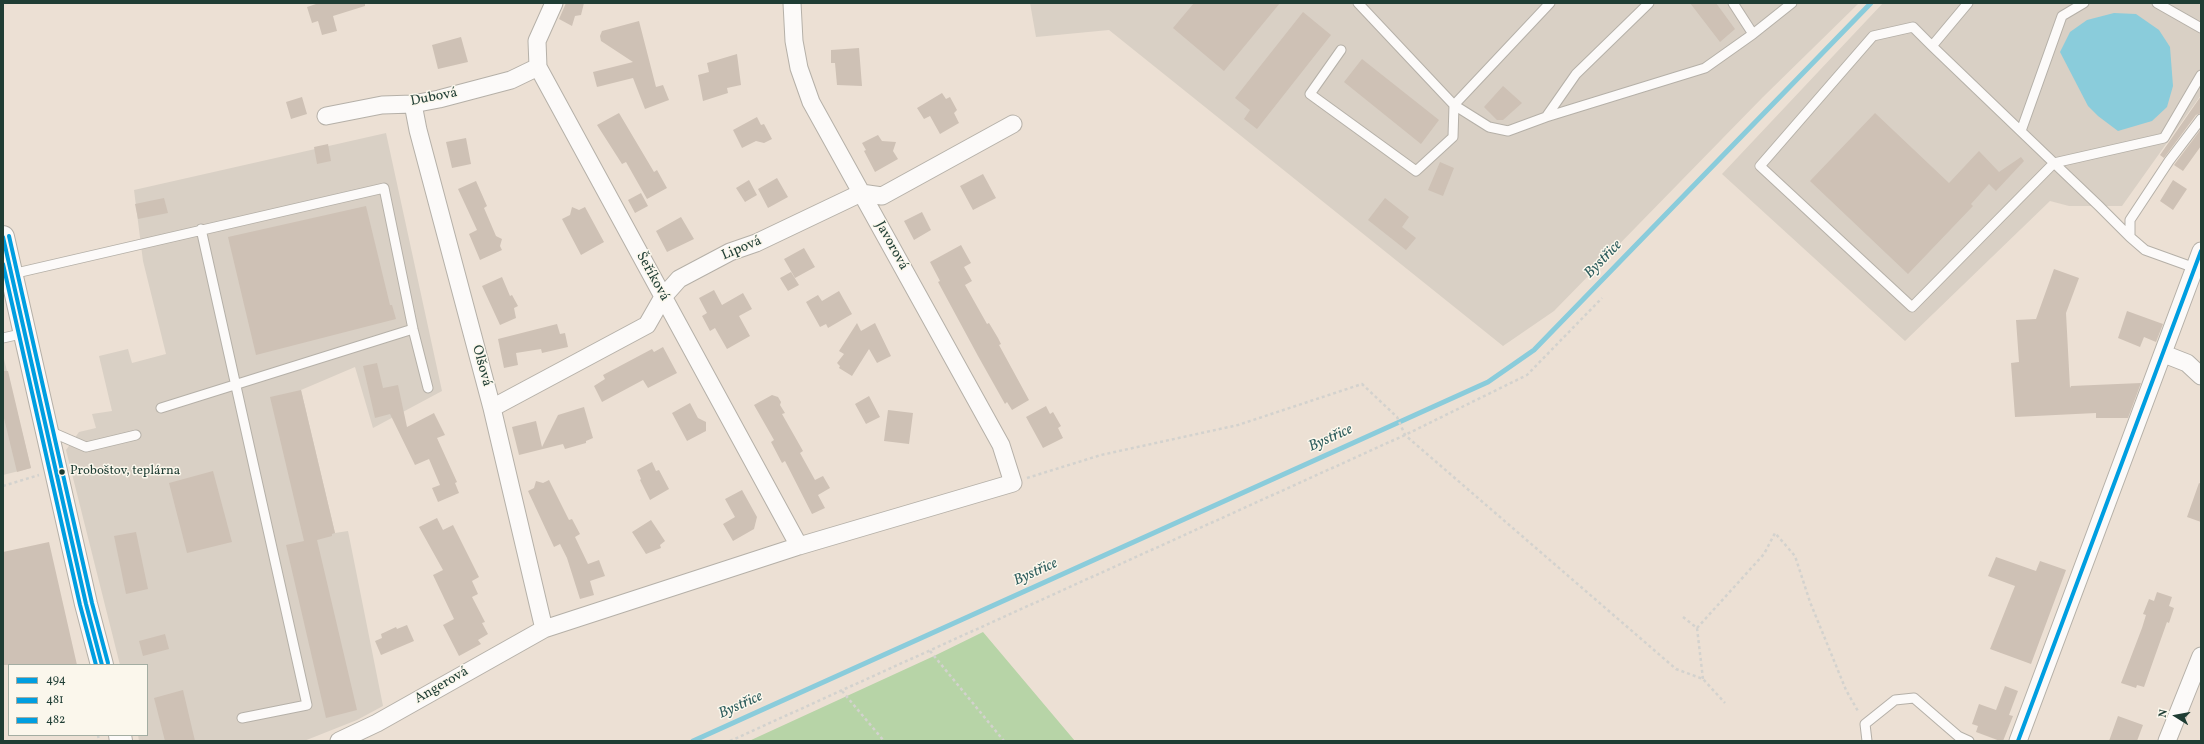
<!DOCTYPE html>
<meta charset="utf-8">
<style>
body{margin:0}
#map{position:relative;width:2204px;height:744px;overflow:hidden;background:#ece0d4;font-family:Vollkorn,serif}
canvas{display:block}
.frame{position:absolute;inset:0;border:4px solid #1f3d34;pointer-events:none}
.legend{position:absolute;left:8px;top:664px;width:140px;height:72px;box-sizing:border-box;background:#fbf7ec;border:1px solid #a3ada2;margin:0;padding:5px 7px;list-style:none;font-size:12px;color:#1f3d34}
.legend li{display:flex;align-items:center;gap:8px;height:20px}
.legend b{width:20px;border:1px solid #a3ada2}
.north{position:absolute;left:2156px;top:696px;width:40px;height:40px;-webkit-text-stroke:3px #fbf7ec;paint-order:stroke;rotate:281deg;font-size:11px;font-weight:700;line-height:16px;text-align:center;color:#1f3d34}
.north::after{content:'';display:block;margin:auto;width:14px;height:18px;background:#1f3d34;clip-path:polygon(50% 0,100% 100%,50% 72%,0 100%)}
</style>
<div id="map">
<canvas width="2204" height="744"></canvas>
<div class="frame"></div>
<ul class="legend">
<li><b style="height:5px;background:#009ee0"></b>494</li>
<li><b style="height:5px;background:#009ee0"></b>481</li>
<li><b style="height:5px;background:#009ee0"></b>482</li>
</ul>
<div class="north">N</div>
</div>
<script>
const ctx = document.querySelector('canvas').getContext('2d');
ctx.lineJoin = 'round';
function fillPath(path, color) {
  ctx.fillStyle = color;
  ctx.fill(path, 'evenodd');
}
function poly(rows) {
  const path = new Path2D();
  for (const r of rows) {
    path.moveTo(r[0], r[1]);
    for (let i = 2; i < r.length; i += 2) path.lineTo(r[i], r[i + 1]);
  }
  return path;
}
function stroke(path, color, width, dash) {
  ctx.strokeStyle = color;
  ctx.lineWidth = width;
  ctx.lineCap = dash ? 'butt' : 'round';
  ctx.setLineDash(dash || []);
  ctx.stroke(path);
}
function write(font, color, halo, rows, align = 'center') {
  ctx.font = font + ' Vollkorn,serif';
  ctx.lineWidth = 3;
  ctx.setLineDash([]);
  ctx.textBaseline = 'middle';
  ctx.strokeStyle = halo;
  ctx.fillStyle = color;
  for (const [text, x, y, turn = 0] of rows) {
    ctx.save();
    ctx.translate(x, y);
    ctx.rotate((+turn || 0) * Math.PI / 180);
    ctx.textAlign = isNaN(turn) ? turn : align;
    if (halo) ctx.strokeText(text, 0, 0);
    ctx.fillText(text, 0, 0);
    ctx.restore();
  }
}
fillPath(poly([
 [1030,3,1859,3,1763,97,1554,311,1503,346,1109,30,1036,37],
 [1883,3,2201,3,2201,95,2122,206,2069,206,2050,201,1905,341,1722,174],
 [386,133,442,391,373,428,355,367,301,390,335,533,348,531,383,706,357,720,304,741,139,741,138,735,147,735,147,665,120,665,66,450,79,432,96,428,92,414,112,411,99,356,128,349,132,363,166,354,143,261,134,190],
 [3,355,31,468,3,475]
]), '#d9d0c5');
fillPath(poly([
 [983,632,1075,741,749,741,934,656]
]), '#b7d4a7');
fillPath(poly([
 [2114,13,2136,14,2159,30,2170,47,2173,86,2167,107,2152,121,2118,131,2098,116,2088,106,2060,52,2070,32,2087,20]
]), '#8accdb');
stroke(poly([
 [693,741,1488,382,1534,350,1871,3]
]), '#8accdb', 5);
fillPath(poly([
 [319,3,365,3,365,6,333,16,337,31,322,35,318,21,312,23,307,7],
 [566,3,584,3,581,15,575,16,572,26,559,19],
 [1194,3,1280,3,1224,71,1173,28],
 [1690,3,1716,3,1735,29,1720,42],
 [1303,12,1331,35,1257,129,1244,119,1250,110,1235,98],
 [639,21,656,87,663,85,669,100,645,109,633,78,597,87,593,72,633,62,601,41,600,36,602,31],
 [461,37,468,62,438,69,432,45],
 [859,48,862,86,837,85,835,63,831,63,831,50],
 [737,54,741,85,727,88,728,93,703,101,698,75,709,72,707,63],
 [1362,59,1439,120,1421,144,1344,82],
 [1503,86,1522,103,1503,120,1497,120,1484,107],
 [942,93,946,99,950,97,957,110,954,113,959,123,940,134,930,116,924,119,917,108],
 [2201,96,2201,113,2196,115,2164,158,2160,155],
 [302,97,307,114,291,119,286,102],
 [619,113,654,172,657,170,667,188,647,199,626,162,622,164,597,125],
 [1875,113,1949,183,1979,151,1999,172,2021,157,2024,161,1996,191,1989,184,1971,204,1973,206,1908,274,1810,181],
 [757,117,761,125,764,124,772,139,764,143,756,141,742,148,733,130],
 [2201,129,2201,146,2183,171,2174,165],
 [878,135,882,141,896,142,893,151,898,159,875,172,864,151,866,150,862,143],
 [466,138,471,164,452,168,446,142],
 [328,144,331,161,317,164,314,147],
 [1440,162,1454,168,1443,196,1428,190],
 [983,174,996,198,973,210,960,186],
 [777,178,788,197,768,208,758,189],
 [749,180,757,195,745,202,736,188],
 [2173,180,2187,189,2173,210,2160,201],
 [476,181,487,206,484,208,496,236,502,239,500,246,502,250,480,260,469,234,477,230,458,189],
 [641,193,648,206,635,213,628,200],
 [164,198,168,213,138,219,135,204],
 [1385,198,1409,217,1402,227,1416,238,1406,250,1368,220],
 [366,206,390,305,392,305,396,319,256,355,228,237],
 [572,207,579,210,585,207,604,242,581,255,562,219,570,215],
 [922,212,931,230,914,240,904,221],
 [681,217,694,239,667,252,656,231],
 [961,245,971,263,964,267,972,281,965,285,987,324,989,323,998,338,1001,344,999,345,1029,400,1012,410,1007,402,1005,404,978,356,938,282,940,281,930,262],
 [804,248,815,267,795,278,784,259],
 [2054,269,2079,278,2066,313,2070,388,2071,386,2141,383,2128,418,2096,418,2096,413,2015,417,2011,363,2019,362,2016,320,2036,319],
 [791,272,799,285,788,291,780,278],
 [502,277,510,296,512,295,518,306,514,308,516,318,500,325,482,286],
 [714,290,722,305,743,293,752,309,739,316,750,336,727,349,715,328,710,331,702,316,707,313,699,298],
 [839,291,852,314,828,328,826,324,820,327,806,302,818,295,822,301],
 [2127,311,2163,324,2156,342,2144,337,2140,347,2118,338],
 [857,323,861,331,875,323,891,356,877,363,869,349,852,376,839,368,840,366,837,363,844,354,839,351],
 [557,324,560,334,565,333,568,347,542,353,541,349,516,353,518,365,504,368,498,339],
 [663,347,677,373,648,388,643,380,602,402,594,386,605,379,603,375,652,349,654,352],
 [377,363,383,388,398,385,407,427,434,413,445,435,437,438,457,482,455,483,459,493,438,502,432,488,440,485,429,459,415,465,390,414,375,418,363,366],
 [3,371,8,371,31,468,17,472,3,414],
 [301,390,335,533,332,534,332,536,317,540,357,710,326,718,286,545,304,541,270,397],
 [772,395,778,397,781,402,780,405,785,413,782,414,803,451,800,453,815,480,823,476,830,488,818,495,825,508,812,514,785,461,782,463,771,442,774,440,754,405],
 [869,396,880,417,866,424,855,404],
 [690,403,698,418,706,422,706,431,687,441,672,413],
 [1046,406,1050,414,1053,412,1061,426,1058,428,1063,438,1043,448,1026,417],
 [584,407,593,438,586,441,586,443,565,449,563,444,519,455,512,427,536,421,542,447,558,415],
 [888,410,913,413,909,444,884,441],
 [652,462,656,471,659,470,669,489,650,500,640,480,641,479,637,470],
 [213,471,232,542,187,553,169,483],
 [549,480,569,520,572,519,580,534,575,537,588,564,599,560,605,576,590,581,594,595,580,599,567,558,560,544,554,547,528,491,534,488,536,481,543,483],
 [2199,483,2201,484,2201,522,2187,517],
 [742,490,757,517,754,529,733,541,723,524,735,517,725,499],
 [437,518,443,530,453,525,479,577,472,581,478,594,472,597,485,622,482,623,488,634,478,640,481,644,459,656,443,625,454,619,433,575,443,570,419,527],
 [651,520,665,541,660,545,661,548,646,554,632,532],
 [136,532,148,589,126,594,114,536],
 [49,542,77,665,3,665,3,552],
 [1996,557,2036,571,2040,561,2066,570,2031,664,1990,649,2015,586,1988,576],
 [2157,592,2172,597,2169,606,2174,608,2169,623,2167,622,2144,687,2137,685,2136,688,2121,683,2142,628,2146,615,2143,614,2149,599,2154,601],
 [407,625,414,641,381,655,375,641,382,638,381,634,396,627,397,629],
 [165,634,169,649,143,656,139,641],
 [2005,686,2018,691,2009,715,2013,716,2003,741,2000,741,1976,732,1978,726,1972,724,1979,704,1996,710],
 [183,690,195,741,165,741,154,698],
 [2118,716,2143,725,2137,741,2109,741]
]), '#cec1b5');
const service = poly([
 [1358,3,1454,105,1550,3],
 [1733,3,1753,34],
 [2157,3,2201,28],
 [1932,46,1968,3],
 [1341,50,1310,94,1416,171,1453,137,1454,105],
 [1454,105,1489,127,1508,131,1546,117,1705,68,1753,34,1792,3],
 [1546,117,1576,74,1649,3],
 [2021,131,2062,16,2084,3],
 [201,229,307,705,242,718],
 [2130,237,2099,206,2075,183,2054,163,1932,46,1913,27,1873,36,1760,166,1912,307,2054,163,2164,138,2201,75],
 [2195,268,2145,250,2130,237,2130,220,2169,161,2201,119],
 [12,274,384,188,413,329,428,388],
 [3,338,25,333],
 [161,408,413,329],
 [49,431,86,447,136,435],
 [1867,741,1865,724,1895,700,1914,698,1958,736,1969,741]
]);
const minor = poly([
 [554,3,537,41,538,67,799,546],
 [413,104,418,130,492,408,544,629],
 [326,116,382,105,413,104,439,99,511,80,538,67],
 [2164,354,2187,363,2201,376],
 [492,408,647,325,663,297,679,279,730,252,756,243,861,193,882,196,1013,124],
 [339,741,377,723,544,629,799,546,1013,483,1001,445,811,102,799,68,794,41,792,3],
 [2018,741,2201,251],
 [2167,741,2201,656]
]);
const tertiary = poly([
 [3,237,86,604,102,665],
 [120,735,121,741]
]);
stroke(service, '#b5b0a8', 11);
stroke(minor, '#b5b0a8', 19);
stroke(tertiary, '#b5b0a8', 24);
stroke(poly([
 [1027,478,1101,455,1238,425,1362,384,1397,417,1405,435,1676,669,1703,679,1725,703],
 [3,486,39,475],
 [1683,617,1697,628,1703,679],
 [1697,628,1764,554,1775,533,1795,556,1810,602,1846,690,1859,713],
 [930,651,1004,741],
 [842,691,884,741],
 [98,735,99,741],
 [730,741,1405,435,1527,375,1602,298]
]), '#d3d2ce', 2.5, [3, 3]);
stroke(service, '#fcfaf9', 9);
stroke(minor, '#fcfaf9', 17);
stroke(tertiary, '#fcfaf9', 22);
stroke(poly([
 [3,237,86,604,102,665],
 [2018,741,2201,251]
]), '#009ee0', 4);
stroke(poly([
 [3,264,80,605,96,665]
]), '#009ee0', 4);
stroke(poly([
 [9,236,92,603,108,663]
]), '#009ee0', 4);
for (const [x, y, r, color] of [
 [62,472,3.5,"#1f3d34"]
]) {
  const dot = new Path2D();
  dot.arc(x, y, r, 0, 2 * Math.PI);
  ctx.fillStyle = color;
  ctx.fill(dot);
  stroke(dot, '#fbf7ec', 1.5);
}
write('13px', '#1f3d34', '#fbf7ec', [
 ["Proboštov, teplárna",70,472]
], 'left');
write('14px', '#1f3d34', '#fbf7ec', [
 ["Dubová",434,98,-11],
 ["Javorová",891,246,61],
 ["Lipová",742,249,-23],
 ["Šeříková",652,277,61],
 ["Olšová",481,366,75],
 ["Angerová",442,686,-30]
]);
write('italic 15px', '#2f5e5e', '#fbf7ec', [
 ["Bystřice",1604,260,-46],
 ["Bystřice",1331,439,-24],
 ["Bystřice",1036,573,-24],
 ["Bystřice",741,706,-24]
]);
</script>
